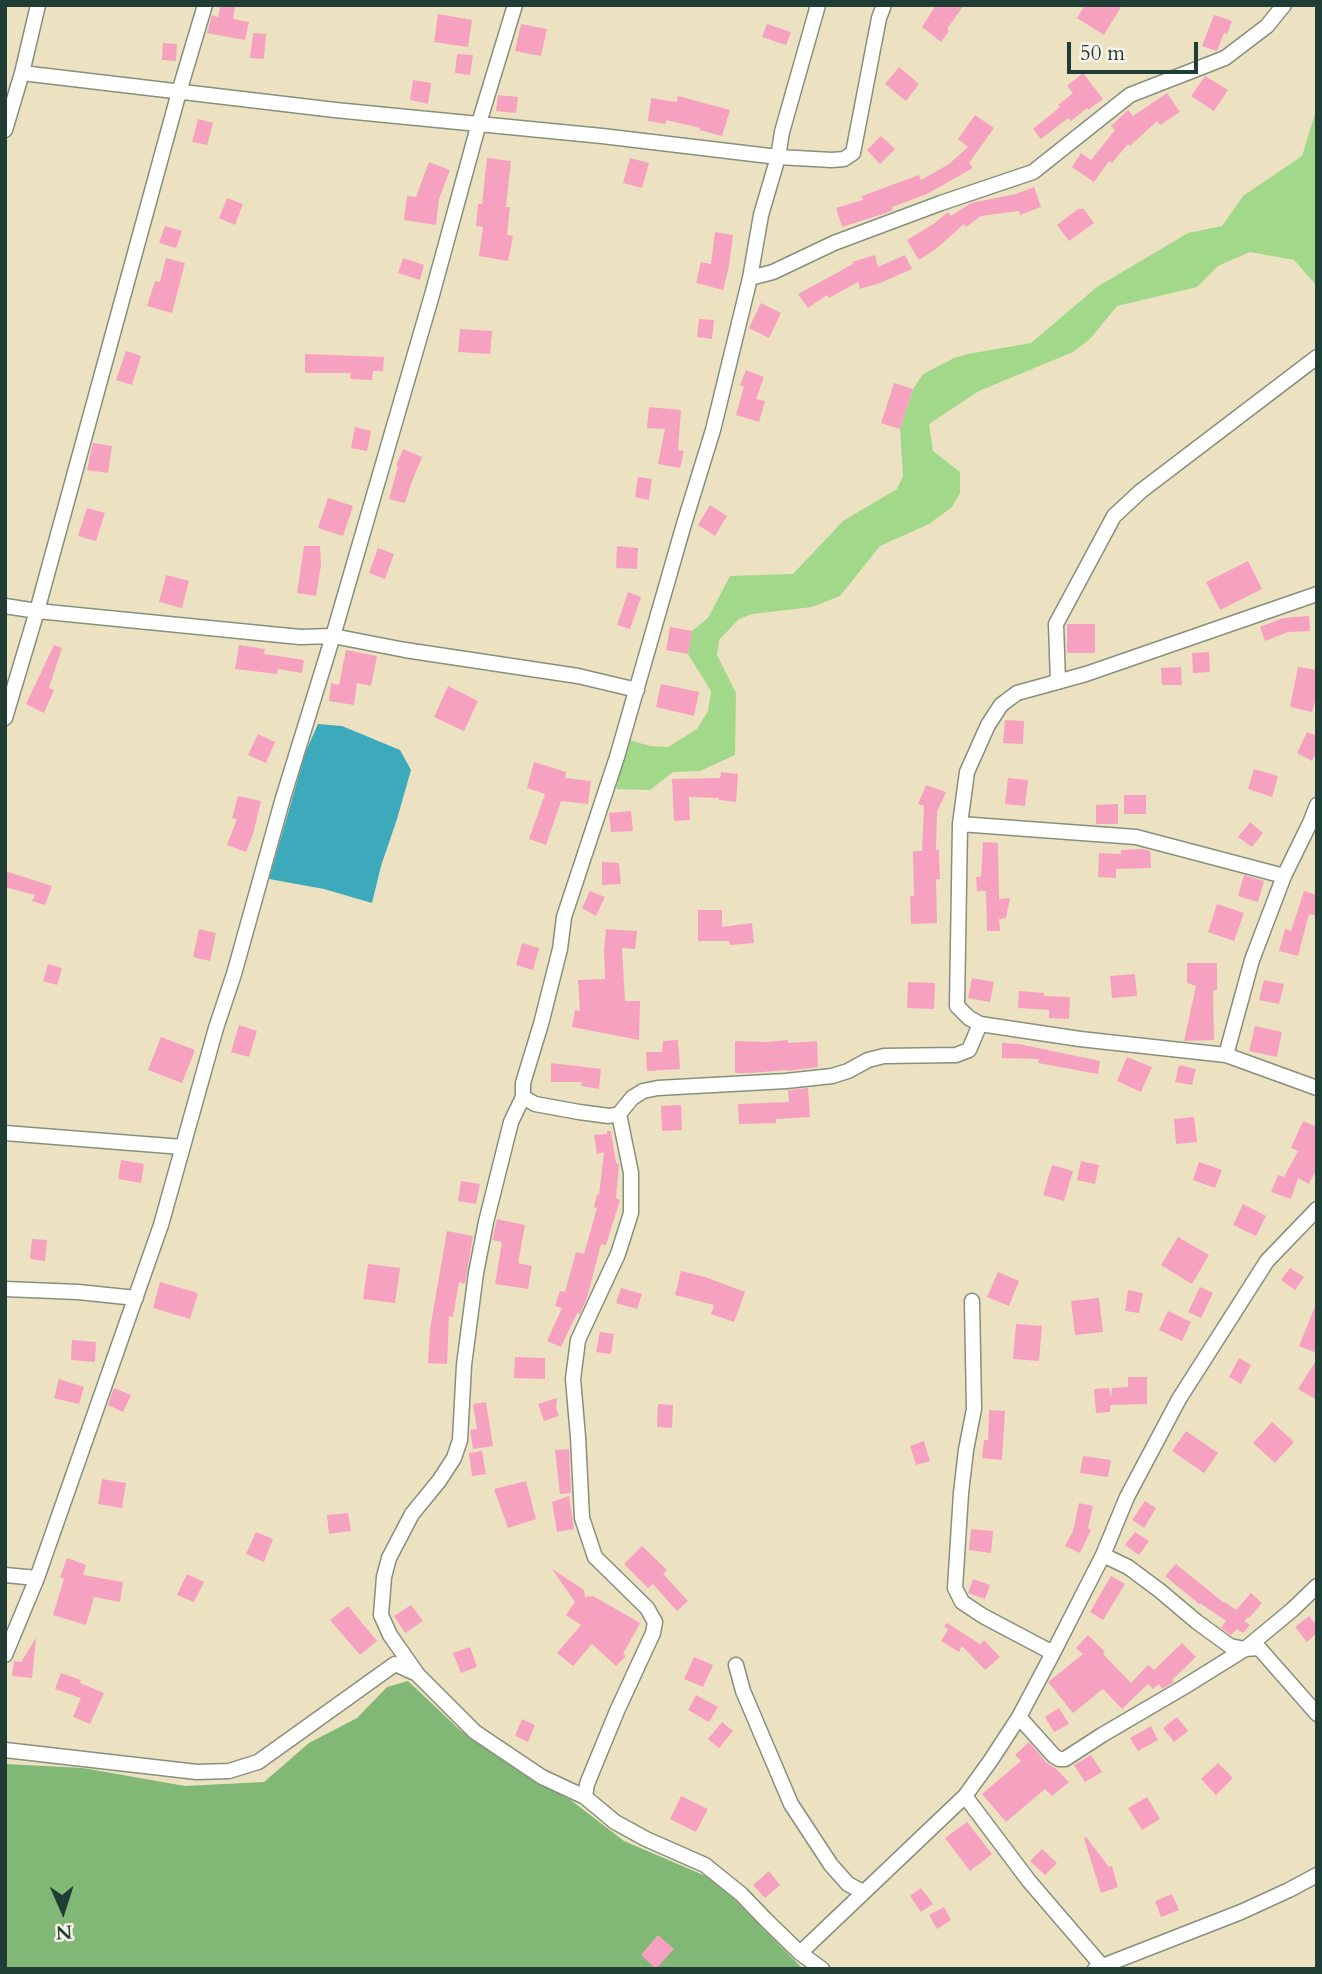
<!DOCTYPE html>
<style>
body{margin:0}
#map{position:relative;width:1322px;height:1974px;overflow:hidden;background:#ece2c2;font-family:Cardo,serif}
canvas{display:block}
.frame{position:absolute;inset:0;border:7px solid #1f3d34;pointer-events:none}
.north{position:absolute;left:28px;top:1876px;width:70px;height:70px;-webkit-text-stroke:5px #f7f3e8;paint-order:stroke;rotate:177deg;font-size:19px;font-weight:700;line-height:28px;text-align:center;color:#1f3d34}
.north::after{content:'';display:block;margin:auto;width:24px;height:32px;background:#1f3d34;clip-path:polygon(50% 0,100% 100%,50% 72%,0 100%)}
.scale{position:absolute;left:1067px;top:42px;width:131px;height:32px;box-sizing:border-box;border:4px solid #1f3d34;border-top:0;padding-left:9px;font-size:21px;line-height:24px;white-space:nowrap;color:#1f3d34;-webkit-text-stroke:5px #f7f3e8;paint-order:stroke}
</style>
<div id="map">
<canvas width="1322" height="1974"></canvas>
<div class="frame"></div>
<div class="north">N</div>
<div class="scale">50 m</div>
</div>
<script>
const ctx = document.querySelector('canvas').getContext('2d');
ctx.lineJoin = 'round';
function fillPath(path, color) {
  ctx.fillStyle = color;
  ctx.fill(path, 'evenodd');
}
function poly(rows) {
  const path = new Path2D();
  for (const r of rows) {
    path.moveTo(r[0], r[1]);
    for (let i = 2; i < r.length; i += 2) path.lineTo(r[i], r[i + 1]);
  }
  return path;
}
function stroke(path, color, width, dash) {
  ctx.strokeStyle = color;
  ctx.lineWidth = width;
  ctx.lineCap = dash ? 'butt' : 'round';
  ctx.setLineDash(dash || []);
  ctx.stroke(path);
}
fillPath(poly([
 [1317,107,1317,286,1294,260,1250,252,1218,266,1197,287,1117,306,1090,339,1073,352,979,391,929,424,933,451,960,472,960,493,952,507,929,524,880,546,840,596,812,607,752,614,739,619,719,640,717,655,736,693,735,755,700,771,673,772,650,790,616,789,629,740,650,746,668,747,697,729,708,711,711,691,688,654,692,631,708,618,730,576,793,574,843,521,897,489,903,476,900,429,913,389,923,374,954,358,968,354,1031,343,1097,287,1188,233,1222,226,1243,196,1302,156]
]), '#a2d889');
fillPath(poly([
 [408,1681,461,1731,572,1801,624,1841,715,1880,803,1969,5,1969,5,1764,83,1768,185,1786,264,1782,309,1743,357,1718,387,1687]
]), '#81b875');
fillPath(poly([
 [318,724,342,726,400,750,411,770,397,819,381,866,372,903,324,889,269,879,306,751]
]), '#3caabb');
fillPath(poly([
 [221,5,235,5,233,19,249,22,245,40,207,33,212,15,218,17],
 [936,5,964,5,947,29,949,31,941,42,922,27],
 [1085,5,1122,5,1104,35,1077,18],
 [438,14,472,20,468,47,434,42],
 [1214,15,1232,21,1227,34,1224,33,1217,51,1202,46],
 [521,24,547,29,541,56,515,51],
 [767,24,791,32,786,45,762,37],
 [253,33,266,34,264,59,250,58],
 [163,43,177,44,176,61,162,60],
 [457,54,473,55,470,75,455,73],
 [899,67,919,84,906,101,885,84],
 [1083,73,1103,99,1088,110,1087,108,1071,121,1068,118,1041,139,1033,129,1060,107,1058,105,1073,93,1067,86],
 [1205,76,1228,90,1214,111,1191,96],
 [413,80,431,83,428,104,410,100],
 [1167,93,1180,112,1160,125,1157,121,1130,146,1128,144,1112,163,1109,161,1094,182,1072,167,1081,153,1091,160,1115,130,1111,126,1128,110,1133,116],
 [498,95,518,97,516,113,496,111],
 [678,96,730,110,722,136,700,130,700,128,666,120,666,124,648,121,651,98,677,102],
 [975,115,994,128,969,163,973,168,927,194,892,207,893,210,886,213,842,227,836,208,863,200,862,196,919,175,921,180,949,164,968,147,958,139],
 [198,119,213,123,207,145,192,142],
 [881,136,895,149,880,164,867,150],
 [487,158,511,161,506,207,510,207,507,235,513,236,508,261,479,256,483,227,476,226,478,204,482,204],
 [630,158,649,163,642,188,623,183],
 [429,162,450,170,439,199,436,225,404,220,407,196,416,197],
 [1034,187,1041,207,1020,215,1019,211,981,216,966,227,964,224,936,249,919,260,907,240,935,223,948,212,951,216,971,203,1016,194],
 [227,198,243,204,235,225,219,218],
 [1078,209,1084,209,1094,223,1069,241,1057,225],
 [165,226,182,231,176,248,159,243],
 [715,232,733,235,729,266,723,290,696,283,701,262,711,264],
 [875,255,878,267,905,255,912,269,880,283,860,289,858,282,829,298,827,295,808,308,798,294,853,264,852,262],
 [166,258,185,263,172,313,147,306,155,281,160,282],
 [403,258,424,265,420,280,398,273],
 [761,303,781,313,769,338,749,328],
 [699,319,714,320,712,339,697,337],
 [460,329,492,331,490,354,458,352],
 [126,351,141,356,132,385,116,380],
 [305,354,384,357,383,371,373,371,372,380,350,379,351,373,305,373],
 [746,370,764,377,756,399,765,401,759,422,736,415,744,387,740,385],
 [894,383,913,389,900,429,881,423],
 [649,407,681,410,678,450,684,451,680,468,658,464,665,429,647,428],
 [355,427,371,431,367,451,351,448],
 [93,443,112,446,108,473,87,470],
 [403,449,422,457,411,484,405,503,389,499,398,467,396,466],
 [638,477,652,479,649,500,635,497],
 [328,498,353,506,343,536,318,528],
 [710,505,727,516,715,536,698,525],
 [87,508,105,513,96,541,78,536],
 [304,546,320,546,321,565,316,596,297,593],
 [617,546,638,548,637,569,616,568],
 [378,548,394,554,385,579,369,573],
 [1248,561,1262,589,1220,610,1206,582],
 [166,575,189,581,182,608,159,602],
 [628,592,641,597,630,629,617,625],
 [1309,616,1310,631,1288,632,1265,641,1260,627,1283,618],
 [1067,624,1095,624,1095,653,1067,653],
 [670,627,692,631,688,654,666,650],
 [54,645,62,648,49,688,54,690,44,713,26,704],
 [239,645,265,649,264,654,304,660,302,673,278,669,277,674,235,669],
 [346,650,377,656,371,686,357,683,354,705,329,701,331,683,339,685],
 [1209,652,1210,672,1193,673,1192,653],
 [1181,667,1182,685,1162,685,1161,668],
 [1298,667,1317,670,1317,694,1312,712,1290,707],
 [661,684,699,692,694,716,656,707],
 [448,686,478,701,464,731,434,717],
 [1005,720,1024,721,1023,744,1003,743],
 [1307,732,1317,736,1317,751,1312,761,1297,753],
 [258,734,275,742,266,763,248,755],
 [534,762,566,772,565,778,591,781,588,804,561,801,546,845,529,839,545,794,527,788],
 [1254,769,1278,776,1272,797,1248,789],
 [721,772,738,774,736,802,719,800,719,798,689,797,690,820,674,821,672,779,720,778],
 [1008,778,1028,780,1025,806,1005,804],
 [926,785,946,792,937,812,936,850,939,850,940,879,936,879,937,923,911,924,910,896,914,896,913,851,922,851,924,806,918,804],
 [1124,795,1146,795,1146,814,1124,814],
 [238,796,261,801,253,834,246,852,227,845,237,819,232,818],
 [1118,804,1118,824,1096,824,1096,805],
 [631,811,633,831,611,832,609,813],
 [1250,822,1263,833,1252,847,1238,837],
 [983,842,998,843,999,899,1010,898,1006,918,999,919,1000,931,987,931,986,891,977,891,976,877,981,877],
 [1142,849,1150,851,1151,868,1116,869,1116,878,1098,877,1099,853,1121,854,1121,850],
 [602,862,619,863,621,884,602,885],
 [5,871,52,886,45,905,32,901,35,895,5,887],
 [1244,875,1264,881,1258,902,1238,896],
 [590,891,605,897,596,916,582,908],
 [1304,891,1317,895,1317,916,1309,914,1298,956,1279,951,1285,929,1291,931],
 [1217,904,1244,913,1234,941,1208,932],
 [698,910,722,910,722,927,752,923,754,943,730,945,729,941,698,941],
 [199,929,216,933,210,961,193,957],
 [606,929,637,931,635,949,622,948,625,1001,640,1001,639,1040,572,1027,575,1010,580,1011,578,980,605,979,604,950],
 [522,943,539,948,533,970,516,965],
 [1187,963,1217,963,1217,990,1213,990,1214,1040,1184,1041,1196,986,1187,983],
 [48,964,62,968,57,985,43,981],
 [1135,974,1137,996,1112,998,1110,976],
 [972,978,994,982,990,1002,968,998],
 [1264,980,1284,984,1279,1004,1259,1000],
 [908,982,935,983,934,1009,907,1008],
 [1019,991,1044,993,1044,996,1070,997,1069,1019,1049,1018,1049,1010,1018,1008],
 [239,1025,257,1031,249,1057,231,1052],
 [1255,1026,1282,1032,1277,1057,1249,1051],
 [161,1037,195,1050,182,1083,148,1070],
 [678,1040,680,1069,647,1071,646,1052,662,1052,663,1041],
 [788,1040,788,1043,817,1041,818,1067,787,1071,787,1070,751,1073,735,1073,735,1041,766,1042],
 [1002,1043,1019,1044,1100,1061,1098,1074,1038,1063,1039,1059,1002,1058],
 [1127,1057,1152,1067,1141,1092,1117,1081],
 [551,1063,601,1069,599,1089,581,1086,582,1082,551,1082],
 [1179,1065,1196,1069,1192,1085,1175,1082],
 [808,1088,810,1117,776,1119,776,1123,739,1124,738,1104,789,1102,788,1090],
 [681,1105,682,1130,662,1131,661,1106],
 [1194,1117,1197,1142,1176,1144,1174,1119],
 [1303,1121,1317,1127,1317,1168,1309,1184,1298,1178,1291,1199,1271,1192,1278,1175,1284,1177,1298,1151,1291,1148],
 [607,1131,611,1131,616,1163,619,1164,616,1198,620,1200,606,1245,601,1244,587,1298,580,1314,577,1313,561,1347,547,1341,562,1308,555,1306,560,1291,565,1292,576,1252,584,1254,597,1208,594,1207,597,1194,599,1195,604,1152,597,1154,594,1135,607,1134],
 [121,1160,144,1164,141,1183,118,1179],
 [1081,1161,1099,1165,1095,1184,1077,1180],
 [1199,1162,1222,1170,1215,1188,1193,1180],
 [1052,1165,1073,1171,1064,1201,1043,1195],
 [461,1181,480,1184,476,1204,458,1201],
 [1243,1204,1266,1216,1256,1236,1233,1225],
 [497,1219,525,1225,518,1263,532,1266,528,1289,495,1284,502,1242,492,1240],
 [447,1231,473,1236,465,1284,459,1282,453,1317,449,1316,447,1364,428,1363,430,1329],
 [1178,1237,1209,1255,1192,1284,1161,1265],
 [32,1239,47,1240,45,1261,30,1259],
 [368,1264,400,1268,395,1303,363,1299],
 [1290,1268,1304,1277,1295,1290,1281,1280],
 [681,1271,705,1277,745,1292,734,1322,711,1314,714,1305,675,1295],
 [998,1272,1019,1281,1009,1306,987,1297],
 [160,1282,198,1293,190,1319,153,1308],
 [1200,1287,1213,1293,1201,1318,1188,1312],
 [621,1288,642,1294,637,1309,616,1303],
 [1128,1290,1143,1293,1139,1313,1125,1311],
 [1099,1298,1103,1332,1075,1335,1071,1301],
 [1316,1304,1317,1304,1317,1353,1299,1346],
 [1168,1311,1191,1322,1182,1341,1159,1330],
 [1016,1324,1042,1326,1039,1361,1013,1359],
 [600,1332,614,1334,611,1354,596,1352],
 [72,1340,96,1342,95,1362,71,1360],
 [515,1357,545,1358,545,1379,514,1378],
 [1239,1358,1251,1365,1241,1384,1229,1377],
 [1317,1359,1317,1400,1298,1389],
 [1128,1377,1147,1377,1147,1404,1110,1405,1110,1412,1096,1413,1094,1389,1109,1388,1111,1398,1112,1388,1128,1387],
 [59,1379,84,1387,79,1404,54,1398],
 [114,1388,131,1395,123,1412,108,1405],
 [557,1398,556,1408,559,1416,544,1421,538,1404],
 [486,1402,493,1446,473,1449,470,1430,477,1429,473,1404],
 [658,1404,673,1405,672,1428,657,1427],
 [989,1410,1005,1411,1002,1460,982,1458,984,1440,988,1440],
 [1272,1422,1294,1442,1275,1463,1253,1443],
 [1186,1431,1218,1453,1204,1473,1172,1451],
 [924,1441,930,1461,916,1465,910,1446],
 [569,1449,571,1493,560,1494,555,1450],
 [482,1451,486,1474,472,1476,469,1453],
 [1083,1456,1111,1460,1108,1477,1080,1473],
 [102,1479,126,1483,122,1508,98,1504],
 [526,1481,536,1519,508,1528,494,1489],
 [569,1496,574,1529,557,1532,552,1502],
 [1145,1501,1156,1508,1144,1528,1132,1520],
 [1079,1503,1093,1506,1088,1528,1091,1530,1080,1553,1065,1546,1073,1531],
 [348,1513,351,1531,329,1534,327,1515],
 [971,1529,993,1531,991,1553,969,1550],
 [256,1532,273,1539,264,1562,246,1554],
 [1135,1532,1149,1541,1139,1555,1125,1545],
 [642,1546,667,1570,663,1574,688,1601,677,1611,653,1584,648,1588,624,1564],
 [67,1558,86,1565,83,1575,123,1582,120,1602,94,1597,86,1625,53,1615,64,1579,60,1577],
 [1176,1564,1224,1603,1225,1602,1236,1610,1251,1593,1262,1603,1249,1618,1248,1617,1244,1621,1250,1625,1243,1633,1237,1629,1231,1635,1221,1628,1226,1621,1200,1603,1199,1604,1165,1576],
 [552,1569,584,1590,585,1597,593,1596,640,1623,623,1654,626,1656,616,1666,592,1644,573,1666,557,1653,581,1625,566,1615,575,1602],
 [187,1574,204,1582,194,1602,177,1595],
 [1111,1576,1125,1584,1103,1620,1090,1612],
 [973,1579,990,1585,985,1599,968,1593],
 [411,1605,423,1621,405,1633,394,1616],
 [348,1606,377,1641,360,1655,330,1620],
 [1309,1616,1317,1626,1317,1633,1307,1642,1295,1627],
 [947,1623,980,1644,984,1640,1000,1657,985,1670,962,1646,959,1652,941,1641,948,1630,944,1626],
 [1088,1635,1105,1652,1103,1654,1131,1683,1148,1665,1154,1670,1182,1643,1196,1657,1172,1680,1174,1682,1162,1689,1159,1684,1153,1689,1148,1684,1122,1709,1103,1689,1073,1713,1048,1682,1083,1654,1076,1648],
 [36,1638,32,1678,12,1676,14,1661,21,1662],
 [470,1647,477,1667,461,1673,453,1653],
 [694,1657,713,1665,703,1687,684,1679],
 [61,1673,81,1680,80,1683,104,1693,90,1724,73,1717,81,1698,55,1689],
 [696,1695,718,1707,709,1722,688,1710],
 [1059,1708,1069,1724,1054,1732,1045,1717],
 [1177,1717,1188,1731,1174,1742,1163,1728],
 [522,1719,535,1725,528,1742,515,1736],
 [722,1722,733,1731,719,1748,708,1739],
 [1151,1726,1158,1740,1138,1751,1130,1738],
 [1029,1742,1047,1763,1055,1768,1069,1782,1052,1796,1045,1789,1006,1822,982,1794,1021,1761,1015,1755],
 [1091,1755,1102,1772,1085,1782,1074,1765],
 [1218,1763,1233,1778,1216,1795,1201,1779],
 [681,1796,708,1809,696,1832,670,1819],
 [1147,1797,1160,1819,1142,1830,1128,1808],
 [967,1822,992,1854,970,1871,945,1838],
 [1086,1837,1109,1867,1112,1866,1118,1887,1101,1893,1084,1838],
 [1042,1849,1057,1863,1045,1875,1030,1861],
 [769,1871,780,1885,765,1898,753,1885],
 [921,1888,933,1904,921,1912,910,1896],
 [1172,1894,1179,1910,1161,1917,1155,1901],
 [944,1907,951,1920,937,1929,929,1915],
 [658,1935,674,1949,656,1969,641,1955]
]), '#f7a1c0');
const street = poly([
 [818,5,782,132,778,157,761,215,750,278,713,430,684,524,617,757,564,917,560,949,541,1024,523,1083,523,1097,511,1122,486,1222,476,1273,464,1365,460,1440,454,1458,439,1481,412,1514,389,1558,384,1577,381,1615,390,1635,418,1675,475,1732,542,1777,585,1797,615,1822,646,1839,705,1865,741,1894,765,1919,800,1953,822,1969],
 [22,73,38,5],
 [5,130,22,73,335,110,602,136,778,157,832,160,844,159,853,153,879,18,884,5],
 [750,278,773,272,834,243,941,203,1033,172,1130,95,1225,58,1267,26,1284,5],
 [5,606,37,611,300,637,333,636,405,650,578,676,637,690],
 [1058,682,1056,624,1114,516,1141,491,1317,357],
 [5,718,37,611,179,92,205,5],
 [1317,805,1310,823,1284,876,1252,960,1226,1055,1317,1088],
 [960,824,1136,837,1284,876],
 [980,1024,969,1018,957,1006,960,824,967,772,988,725,1001,705,1017,693,1086,674,1317,594],
 [523,1097,535,1104,579,1112,609,1116,619,1114,632,1098,643,1091,658,1088,786,1081,832,1076,848,1071,868,1060,884,1056,956,1055,969,1050,980,1024,1080,1039,1226,1055],
 [5,1133,182,1147],
 [5,1289,78,1292,136,1298],
 [972,1301,974,1409,966,1450,961,1493,955,1588,962,1602,983,1616,1053,1653],
 [1103,1555,1128,1567,1159,1590,1197,1622,1230,1646,1245,1649,1292,1610,1317,1586],
 [5,1575,37,1578],
 [5,1655,37,1578,161,1225,216,1028,234,974,283,798,333,636,432,295,479,123,515,5],
 [736,1665,743,1691,791,1804,831,1865,848,1884,863,1892],
 [1019,1717,1054,1756,1059,1759,1065,1759,1102,1735,1184,1687,1245,1649,1259,1648,1317,1714],
 [5,1750,197,1772,229,1771,258,1762,395,1664,417,1674],
 [965,1796,1029,1881,1102,1966],
 [585,1797,587,1784,617,1711,653,1633,655,1622,647,1608,595,1557,582,1518,578,1437,573,1379,578,1340,618,1254,631,1213,631,1173,619,1114],
 [800,1953,965,1796,991,1760,1019,1717,1053,1653,1103,1555,1127,1497,1179,1399,1267,1261,1317,1209],
 [1095,1969,1241,1912,1289,1890,1317,1875]
]);
stroke(street, '#86907b', 17);
stroke(street, '#fff', 14);
</script>
